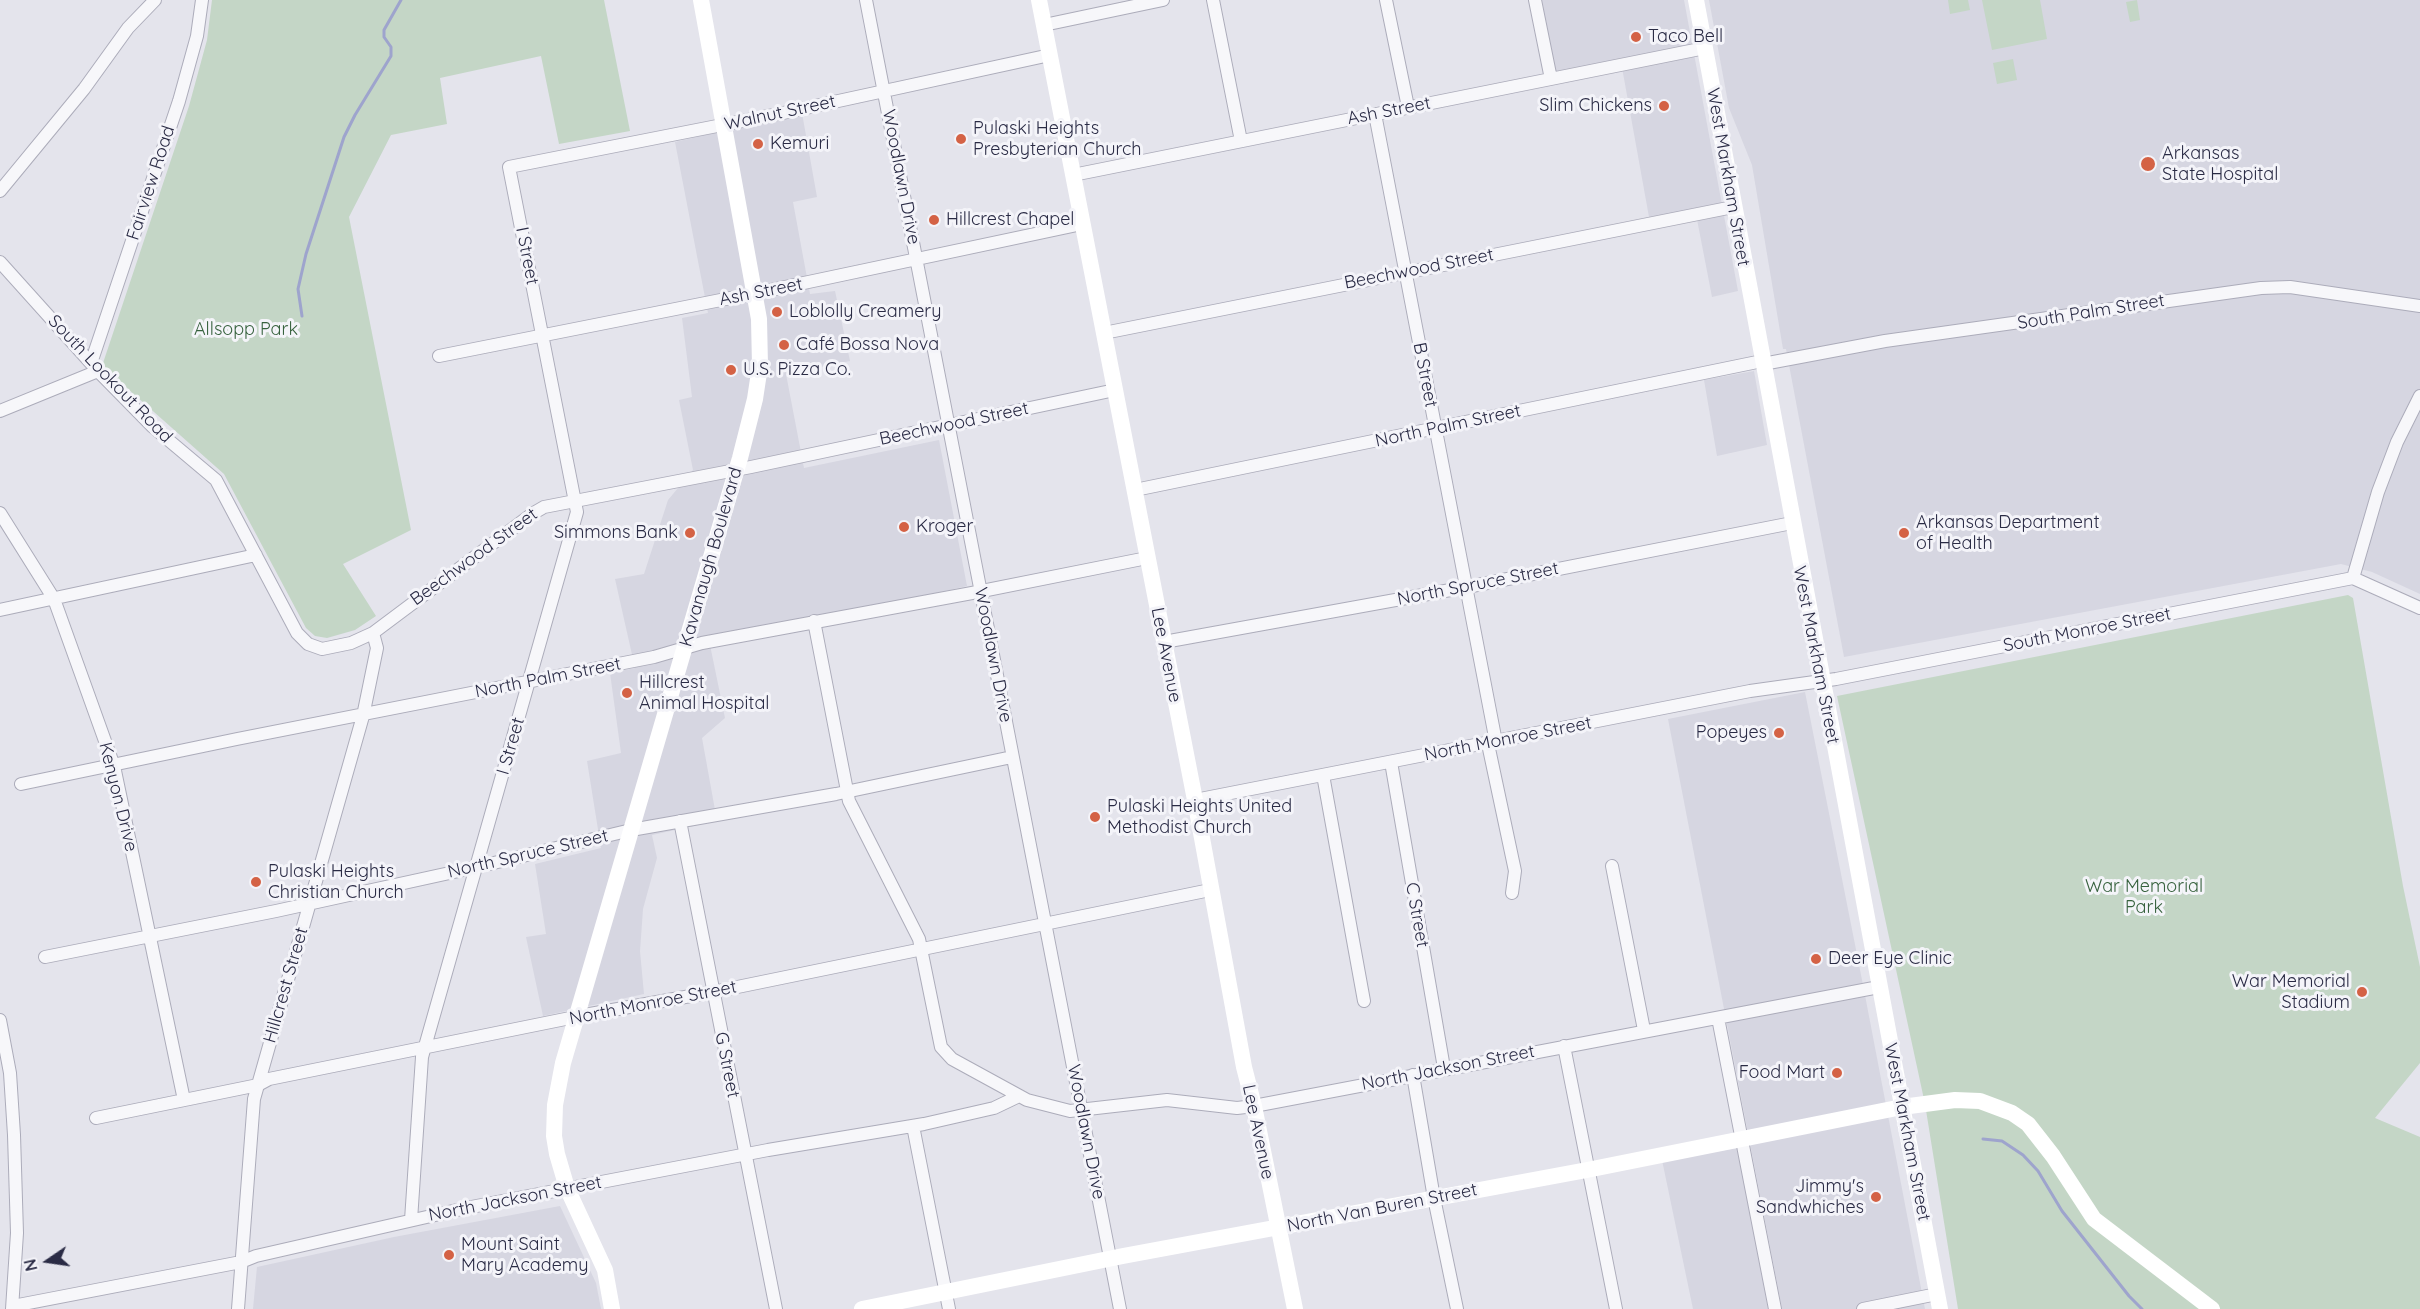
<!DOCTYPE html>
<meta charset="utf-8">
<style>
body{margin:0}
#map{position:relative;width:2420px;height:1309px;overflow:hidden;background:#e4e4ec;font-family:Quicksand,sans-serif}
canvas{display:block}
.north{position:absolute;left:18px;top:1231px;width:60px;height:60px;-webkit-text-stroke:4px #f4f4f9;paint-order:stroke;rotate:257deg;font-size:16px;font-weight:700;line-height:24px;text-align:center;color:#2a2b45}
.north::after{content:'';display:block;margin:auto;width:21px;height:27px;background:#2a2b45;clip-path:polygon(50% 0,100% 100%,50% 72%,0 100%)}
</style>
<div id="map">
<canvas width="2420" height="1309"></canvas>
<div class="north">N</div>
</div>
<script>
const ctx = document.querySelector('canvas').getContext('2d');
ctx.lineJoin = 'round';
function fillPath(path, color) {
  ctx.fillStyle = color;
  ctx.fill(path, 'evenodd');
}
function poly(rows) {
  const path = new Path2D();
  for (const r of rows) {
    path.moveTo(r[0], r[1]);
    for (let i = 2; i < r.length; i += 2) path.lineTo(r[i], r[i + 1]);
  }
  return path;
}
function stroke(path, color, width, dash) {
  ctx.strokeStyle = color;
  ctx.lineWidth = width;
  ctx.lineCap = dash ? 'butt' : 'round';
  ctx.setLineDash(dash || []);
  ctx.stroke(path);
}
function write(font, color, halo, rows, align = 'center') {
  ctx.font = font + ' Quicksand,sans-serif';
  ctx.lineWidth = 6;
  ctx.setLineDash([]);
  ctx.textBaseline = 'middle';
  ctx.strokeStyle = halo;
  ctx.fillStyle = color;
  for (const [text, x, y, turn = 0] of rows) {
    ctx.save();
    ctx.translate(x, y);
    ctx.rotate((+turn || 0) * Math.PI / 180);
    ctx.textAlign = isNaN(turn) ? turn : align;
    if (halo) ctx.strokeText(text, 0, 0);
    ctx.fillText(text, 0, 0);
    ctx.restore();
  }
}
fillPath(poly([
 [1542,0,1684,0,1738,291,1712,297,1695,209,1649,217,1621,62,1556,73],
 [1709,0,2420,0,2420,594,2372,572,2341,564,1844,657,1786,349,1783,349,1752,165,1729,108],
 [802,113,817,197,793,202,810,294,835,291,850,361,786,374,804,468,939,440,967,586,710,645,725,718,702,738,717,821,652,835,657,858,643,909,640,951,644,994,543,1016,526,937,546,934,535,864,601,848,587,761,621,753,610,673,635,668,615,579,644,574,668,500,693,470,679,400,692,397,682,318,708,313,675,142],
 [1754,371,1767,445,1717,456,1704,380],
 [1805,692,1864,990,1925,1309,1782,1309,1668,719],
 [1738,1148,1768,1309,1693,1309,1662,1160],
 [560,1206,596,1283,601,1309,253,1309,257,1267,394,1237]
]), '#d6d6e1');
fillPath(poly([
 [212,0,604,0,630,131,559,144,541,56,440,78,447,124,391,135,349,217,411,530,343,564,376,616,355,630,327,638,315,636,306,628,224,474,102,366,189,106,207,40],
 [1948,0,1968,0,1970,10,1950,14],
 [1982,0,2040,0,2047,39,1992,50],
 [2137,0,2140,20,2130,22,2126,2],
 [2013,59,2017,80,1997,84,1993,63],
 [2348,595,2353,598,2403,886,2420,967,2420,1063,2375,1118,2420,1137,2420,1309,1958,1309,1925,1104,1837,696]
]), '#c4d6c6');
stroke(poly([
 [302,316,298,289,306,254,344,137,355,115,391,56,391,47,384,37,384,30,401,0],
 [1983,1139,2002,1141,2023,1155,2038,1171,2062,1211,2129,1296,2142,1309]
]), '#9ea4cd', 3);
const street = poly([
 [866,0,1120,1309],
 [1213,0,1241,141],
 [1386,0,1408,107],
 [1535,0,1551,79],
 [1044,25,1163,0],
 [1375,114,1496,742],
 [1073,175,1705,48],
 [0,191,84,89,128,28,155,0],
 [0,262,98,371,153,427,216,480,297,633,308,644,322,649,351,643,373,633,532,514,544,507,751,467,1115,390],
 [1104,333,1733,207],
 [439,356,766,291,1082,224],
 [91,363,179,101,197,36,202,0],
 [1763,364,1885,341,2261,288,2290,287,2420,306],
 [0,411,98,371],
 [1135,490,1762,361],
 [0,513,54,599,114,766,184,1100],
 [2353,578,2378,492,2397,442,2420,396],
 [2353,578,2420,608],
 [0,610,256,555],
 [814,621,849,801,919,939,941,1047,952,1059,1027,1100,1070,1111,1167,1100,1237,1108,1254,1106,1879,987],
 [1164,642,1467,587,1792,523],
 [1488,744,1515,871,1512,893],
 [1391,762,1444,1068],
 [1323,775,1364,1001],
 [21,784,237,739,654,657,702,643,972,593,1147,558],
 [1195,800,1750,691,1836,679,2353,578],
 [680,821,776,1309],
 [1612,866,1644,1030],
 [45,957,276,911,477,867,631,830,836,794,1012,757],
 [1718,1018,1775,1309],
 [0,1020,10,1073,14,1135,17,1233,12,1309],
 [1564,1046,1616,1309],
 [1413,1075,1434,1198,1457,1309],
 [96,1118,258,1085,269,1079,590,1014,713,992,1210,890],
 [913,1126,949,1309],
 [411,1220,422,1057,577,512,509,167,783,113,1050,55],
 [13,1306,241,1262,256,1256,466,1208,768,1150,924,1124,994,1108,1017,1097],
 [238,1309,254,1099,363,716,377,648,373,633],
 [1863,1309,1937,1294]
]);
stroke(street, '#acacba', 14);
stroke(street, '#f7f7fa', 12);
stroke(poly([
 [1039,0,1195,800,1244,1067,1254,1106,1295,1309],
 [1696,0,1940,1309],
 [612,1309,605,1270,567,1188,557,1154,554,1136,555,1105,563,1063,740,458,755,399,760,366,759,319,701,0],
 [862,1309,1123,1256,1587,1170,1902,1107,1955,1100,1980,1101,2012,1113,2028,1124,2053,1156,2094,1219,2212,1309]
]), '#fff', 16);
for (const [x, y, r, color] of [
 [1636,37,6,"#d46245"],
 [1664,106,6,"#d46245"],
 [961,139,6,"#d46245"],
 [758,144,6,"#d46245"],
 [2148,164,8,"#d46245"],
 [934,220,6,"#d46245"],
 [777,312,6,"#d46245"],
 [784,345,6,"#d46245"],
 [731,370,6,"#d46245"],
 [904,527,6,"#d46245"],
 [690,533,6,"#d46245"],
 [1904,533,6,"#d46245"],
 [627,693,6,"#d46245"],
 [1779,733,6,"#d46245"],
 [1095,817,6,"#d46245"],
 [256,882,6,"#d46245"],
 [1816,959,6,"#d46245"],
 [2362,992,6,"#d46245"],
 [1837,1073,6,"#d46245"],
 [1876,1197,6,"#d46245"],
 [449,1255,6,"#d46245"]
]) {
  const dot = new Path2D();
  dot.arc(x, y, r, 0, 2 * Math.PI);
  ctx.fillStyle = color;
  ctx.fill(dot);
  stroke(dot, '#f4f4f9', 2);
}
write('18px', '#2a2b45', '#f4f4f9', [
 ["Taco Bell",1648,37],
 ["Slim Chickens",1652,106,"right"],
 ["Pulaski Heights",973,129],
 ["Presbyterian Church",973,150],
 ["Kemuri",770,144],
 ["Arkansas",2162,154],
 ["State Hospital",2162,175],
 ["Hillcrest Chapel",946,220],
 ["Loblolly Creamery",789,312],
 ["Café Bossa Nova",796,345],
 ["U.S. Pizza Co.",743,370],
 ["Arkansas Department",1916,523],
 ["of Health",1916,544],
 ["Kroger",916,527],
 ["Simmons Bank",678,533,"right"],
 ["Hillcrest",639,683],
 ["Animal Hospital",639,704],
 ["Popeyes",1767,733,"right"],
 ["Pulaski Heights United",1107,807],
 ["Methodist Church",1107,828],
 ["Pulaski Heights",268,872],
 ["Christian Church",268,893],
 ["Deer Eye Clinic",1828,959],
 ["War Memorial",2350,982,"right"],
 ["Stadium",2350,1003,"right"],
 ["Food Mart",1825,1073,"right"],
 ["Jimmy's",1864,1187,"right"],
 ["Sandwhiches",1864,1208,"right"],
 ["Mount Saint",461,1245],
 ["Mary Academy",461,1266]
], 'left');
write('18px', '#2a2b45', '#f4f4f9', [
 ["Ash Street",1389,111,-11],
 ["Walnut Street",780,113,-12],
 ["Woodlawn Drive",901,177,79],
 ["West Markham Street",1728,177,80],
 ["Fairview Road",151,183,-72],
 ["I Street",527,256,79],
 ["Beechwood Street",1419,269,-11],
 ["Ash Street",761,292,-11],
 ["South Palm Street",2091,312,-9],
 ["B Street",1425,375,79],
 ["South Lookout Road",110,379,46],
 ["Beechwood Street",954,424,-12],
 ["North Palm Street",1448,426,-12],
 ["Beechwood Street",474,557,-36],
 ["Kavanaugh Boulevard",711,557,-74],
 ["North Spruce Street",1478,584,-11],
 ["South Monroe Street",2087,630,-11],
 ["Woodlawn Drive",993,655,79],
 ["Lee Avenue",1166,655,79],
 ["West Markham Street",1816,655,79],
 ["North Palm Street",548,678,-11],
 ["North Monroe Street",1508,739,-11],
 ["I Street",511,746,-74],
 ["Kenyon Drive",118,797,76],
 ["North Spruce Street",528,854,-13],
 ["C Street",1417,915,80],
 ["Hillcrest Street",286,985,-74],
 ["North Monroe Street",653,1003,-11],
 ["G Street",727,1065,79],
 ["North Jackson Street",1448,1068,-11],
 ["Woodlawn Drive",1086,1132,79],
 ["Lee Avenue",1258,1132,78],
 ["West Markham Street",1907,1132,79],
 ["North Jackson Street",515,1199,-11],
 ["North Van Buren Street",1382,1208,-11]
]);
write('18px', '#37623e', '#f4f4f9', [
 ["Allsopp Park",246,330],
 ["War Memorial",2144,887],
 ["Park",2144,908]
]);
</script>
